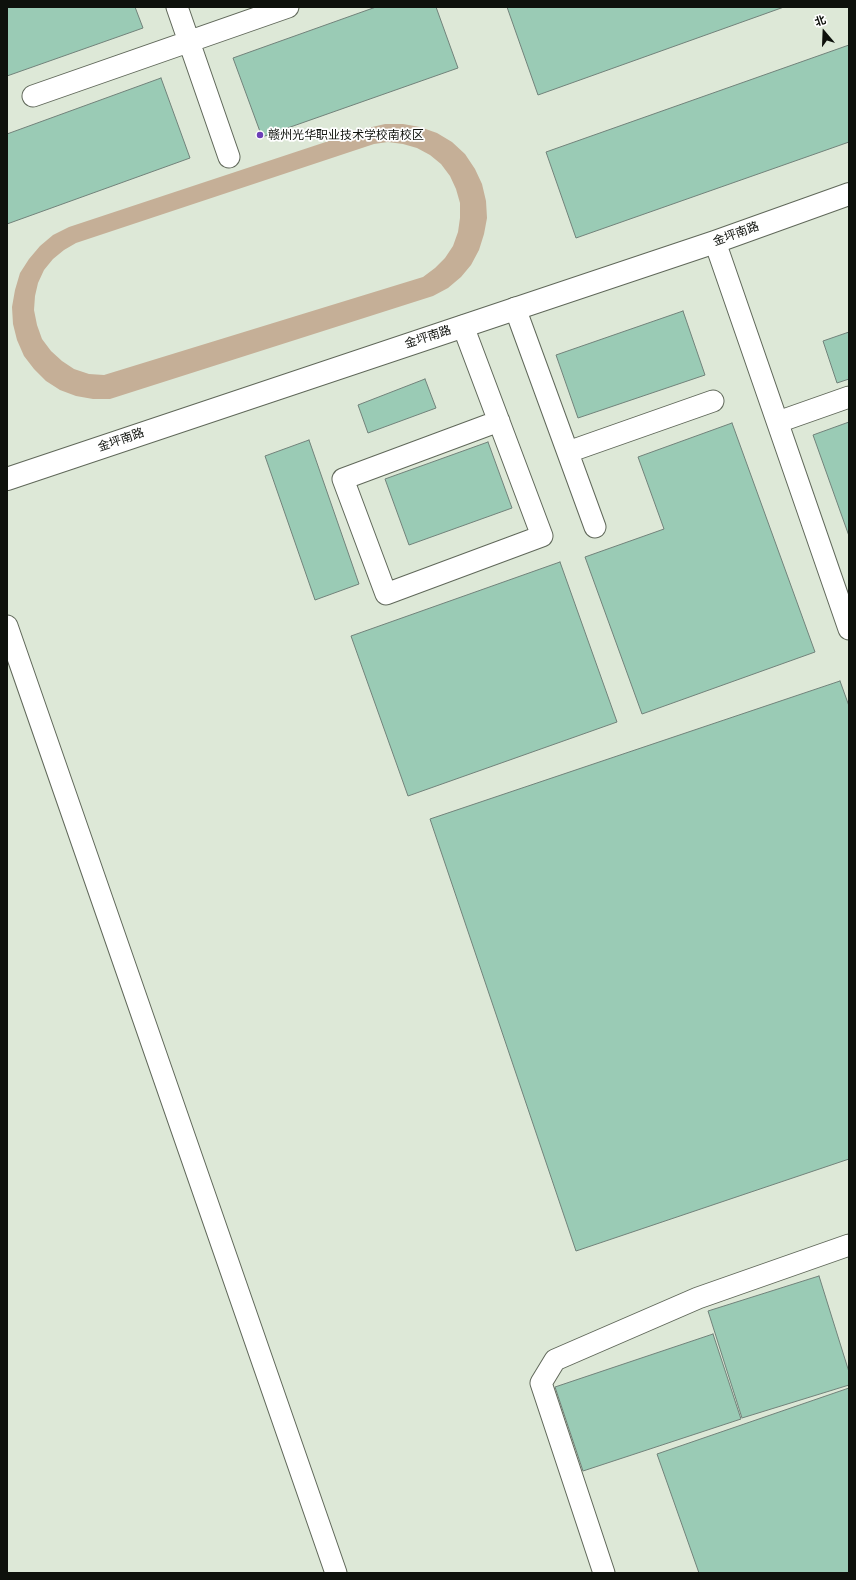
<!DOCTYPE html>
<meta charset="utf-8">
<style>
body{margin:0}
#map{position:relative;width:856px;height:1580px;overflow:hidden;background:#dde8d7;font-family:"Crimson Pro","Noto Sans SC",serif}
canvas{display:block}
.frame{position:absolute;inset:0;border:8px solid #0e110c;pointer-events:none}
.north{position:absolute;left:804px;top:12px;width:40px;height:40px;-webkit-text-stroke:3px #fff;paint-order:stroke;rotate:341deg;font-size:11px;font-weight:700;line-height:16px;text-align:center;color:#0e110c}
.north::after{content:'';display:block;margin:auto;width:14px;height:18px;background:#0e110c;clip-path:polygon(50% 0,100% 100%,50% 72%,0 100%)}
</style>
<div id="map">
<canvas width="856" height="1580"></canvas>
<div class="frame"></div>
<div class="north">北</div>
</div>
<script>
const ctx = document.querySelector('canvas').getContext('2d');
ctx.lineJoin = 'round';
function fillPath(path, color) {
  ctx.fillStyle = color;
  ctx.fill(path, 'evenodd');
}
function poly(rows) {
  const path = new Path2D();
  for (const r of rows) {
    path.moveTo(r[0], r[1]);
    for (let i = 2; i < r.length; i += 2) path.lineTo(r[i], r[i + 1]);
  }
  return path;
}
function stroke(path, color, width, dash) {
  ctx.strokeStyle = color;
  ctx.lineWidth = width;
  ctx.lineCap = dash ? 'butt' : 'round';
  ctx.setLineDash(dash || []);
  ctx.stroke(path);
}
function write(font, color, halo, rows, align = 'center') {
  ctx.font = font + ' "Crimson Pro","Noto Sans SC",serif';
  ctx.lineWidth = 3.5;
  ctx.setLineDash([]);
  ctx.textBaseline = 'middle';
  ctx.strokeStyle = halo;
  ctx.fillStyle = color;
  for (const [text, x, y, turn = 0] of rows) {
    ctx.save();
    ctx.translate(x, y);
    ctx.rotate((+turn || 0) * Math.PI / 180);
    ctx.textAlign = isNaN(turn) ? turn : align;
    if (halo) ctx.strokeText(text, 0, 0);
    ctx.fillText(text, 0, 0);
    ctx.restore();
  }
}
fillPath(poly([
 [385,124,403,124,420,127,437,133,452,142,465,154,475,169,482,184,486,201,487,218,484,234,479,250,471,265,461,277,448,288,433,296,110,399,93,399,76,396,60,390,46,381,34,369,24,356,17,340,13,324,12,307,15,290,20,273,29,259,40,246,53,235,69,227,368,128],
 [388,142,403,144,417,148,430,155,441,164,450,176,456,189,460,203,460,218,458,232,453,246,445,258,435,268,423,277,104,375,89,374,74,369,62,361,51,351,42,339,37,325,34,310,35,296,38,283,44,270,53,259,64,250,76,243,374,144]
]), '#c5af97');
const building = poly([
 [7,7,135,7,143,28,7,76,7,7],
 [376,7,436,7,458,68,262,137,233,58,376,7],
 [507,7,784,7,538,95,507,7],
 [849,45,849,142,576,238,546,152,849,45],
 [161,78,190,158,7,224,7,134,161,78],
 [683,311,705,375,578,418,556,355,683,311],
 [849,332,849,379,837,383,823,341,849,332],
 [425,379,436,408,368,433,358,405,425,379],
 [849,422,849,536,813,435,849,422],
 [732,423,815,652,642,714,585,557,664,529,638,457,732,423],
 [309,440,359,584,315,600,265,456,309,440],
 [488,442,512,508,409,545,385,479,488,442],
 [560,562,617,722,408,796,351,636,560,562],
 [840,681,849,706,849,1159,576,1251,430,819,840,681],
 [819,1276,849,1372,849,1385,742,1418,708,1311,819,1276],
 [713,1334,741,1419,583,1471,555,1387,713,1334],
 [849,1388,849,1573,699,1573,657,1454,849,1388]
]);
fillPath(building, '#9acbb5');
stroke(building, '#71827a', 1);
const minor = poly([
 [177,7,229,157],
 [33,96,288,7],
 [715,242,849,629],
 [515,308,595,527],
 [463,326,542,536,386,594,343,479,499,421],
 [778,422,849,397],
 [568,452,713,401],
 [7,626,336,1573],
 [604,1573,541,1383,555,1360,698,1298,849,1245]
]);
const tertiary = poly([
 [7,479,715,242,849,194]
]);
stroke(minor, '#60685a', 23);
stroke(tertiary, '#60685a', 24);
stroke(minor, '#fff', 21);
stroke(tertiary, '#fff', 22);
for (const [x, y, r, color] of [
 [260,135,4,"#6c3fb7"]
]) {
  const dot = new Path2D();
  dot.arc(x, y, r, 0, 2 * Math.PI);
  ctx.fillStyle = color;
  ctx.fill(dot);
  stroke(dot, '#fff', 1.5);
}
write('12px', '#0e110c', '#fff', [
 ["赣州光华职业技术学校南校区",268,135]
], 'left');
write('12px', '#0e110c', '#fff', [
 ["金坪南路",736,234,-20],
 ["金坪南路",428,337,-18],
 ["金坪南路",121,440,-19]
]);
</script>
